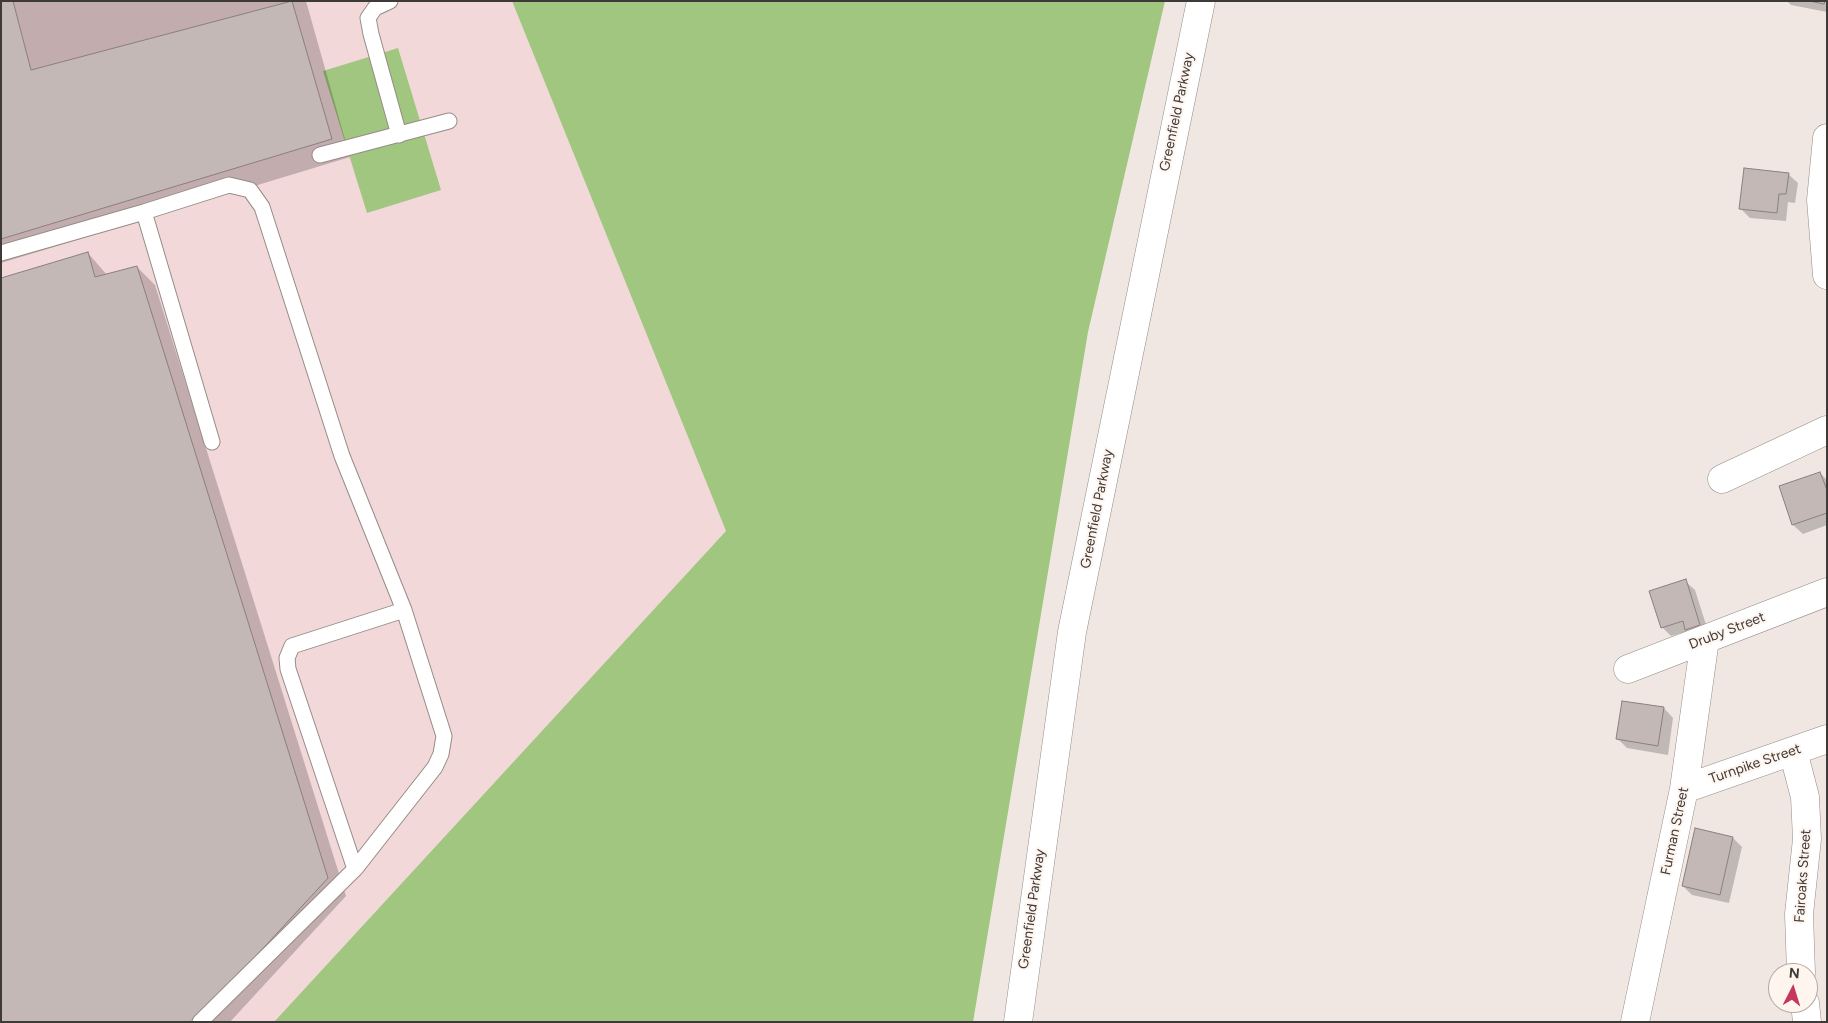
<!DOCTYPE html>
<style>
body{margin:0}
#map{position:relative;width:1828px;height:1023px;overflow:hidden;background:#f1e7e2;font-family:Figtree,sans-serif}
canvas{display:block}
.frame{position:absolute;inset:0;border:2px solid #3e3a38;pointer-events:none}
.north{position:absolute;left:1768px;top:963px;width:50px;height:50px;box-sizing:border-box;background:#fff5ef;border:1px solid #b2aaa6;border-radius:50%;rotate:5deg;font-size:14px;font-weight:700;line-height:20px;text-align:center;color:#3e3a38}
.north::after{content:'';display:block;margin:auto;width:18px;height:22px;background:#c6375c;clip-path:polygon(50% 0,100% 100%,50% 72%,0 100%)}
</style>
<div id="map">
<canvas width="1828" height="1023"></canvas>
<div class="frame"></div>
<div class="north">N</div>
</div>
<script>
const ctx = document.querySelector('canvas').getContext('2d');
ctx.lineJoin = 'round';
function fillPath(path, color) {
  ctx.fillStyle = color;
  ctx.fill(path, 'evenodd');
}
function poly(rows) {
  const path = new Path2D();
  for (const r of rows) {
    path.moveTo(r[0], r[1]);
    for (let i = 2; i < r.length; i += 2) path.lineTo(r[i], r[i + 1]);
  }
  return path;
}
function stroke(path, color, width, dash) {
  ctx.strokeStyle = color;
  ctx.lineWidth = width;
  ctx.lineCap = dash ? 'butt' : 'round';
  ctx.setLineDash(dash || []);
  ctx.stroke(path);
}
function write(font, color, halo, rows, align = 'center') {
  ctx.font = font + ' Figtree,sans-serif';
  ctx.lineWidth = 4;
  ctx.setLineDash([]);
  ctx.textBaseline = 'middle';
  ctx.strokeStyle = halo;
  ctx.fillStyle = color;
  for (const [text, x, y, turn = 0] of rows) {
    ctx.save();
    ctx.translate(x, y);
    ctx.rotate((+turn || 0) * Math.PI / 180);
    ctx.textAlign = isNaN(turn) ? turn : align;
    if (halo) ctx.strokeText(text, 0, 0);
    ctx.fillText(text, 0, 0);
    ctx.restore();
  }
}
fillPath(poly([
 [1,1,512,1,726,531,274,1022,1,1022]
]), '#f3d8d9');
fillPath(poly([
 [512,1,1165,1,1088,332,973,1022,274,1022,726,531],
 [398,48,441,190,367,213,323,71]
]), '#a1c680');
fillPath(poly([
 [1,1,306,1,350,157,1,263],
 [1787,1,1827,1,1827,12,1791,5],
 [1788,174,1798,183,1795,203,1788,202,1786,221,1750,218,1740,208],
 [88,253,107,275,137,267,155,285,346,896,230,1022,1,1022],
 [1820,473,1827,480,1827,525,1803,534,1793,525,1780,487],
 [1685,581,1695,590,1709,634,1688,631,1671,636,1662,627],
 [1664,708,1673,718,1668,755,1627,748,1618,739],
 [1733,838,1742,847,1729,903,1692,895,1683,886]
]), '#0003');
const building = poly([
 [1,1,292,1,332,139,1,239,1,1],
 [13,1,292,1,31,70,13,1],
 [1809,1,1825,1,1824,4,1809,1],
 [1744,168,1789,173,1786,194,1779,194,1777,213,1739,209,1744,168],
 [88,252,95,277,137,266,328,878,195,1022,1,1022,1,278,88,252],
 [1820,472,1827,490,1827,513,1792,525,1779,486,1820,472],
 [1686,579,1700,625,1685,630,1683,621,1661,628,1649,591,1686,579],
 [1622,701,1664,707,1658,746,1616,739,1622,701],
 [1695,828,1733,837,1720,895,1682,886,1695,828]
]);
fillPath(building, '#c4b8b7');
stroke(building, '#8a7f7f', 1);
const service = poly([
 [390,1,375,8,368,18,371,34,399,135],
 [320,155,449,121],
 [144,212,212,442],
 [1,253,144,212,229,185,250,190,262,207,342,456,404,610,444,736,441,754,435,767,355,869,200,1022],
 [355,869,288,669,287,658,292,646,404,610]
]);
const minor = poly([
 [1827,138,1821,200,1827,275],
 [1722,479,1827,430],
 [1628,669,1827,592],
 [1793,751,1805,797,1807,839,1799,914,1801,973],
 [1684,789,1827,739],
 [1805,1003,1807,1022],
 [1635,1022,1684,789,1705,639]
]);
const secondary = poly([
 [1018,1022,1072,632,1201,1]
]);
stroke(service, '#958c86', 17);
stroke(minor, '#958c86', 29);
stroke(secondary, '#958c86', 29);
stroke(service, '#fff', 15);
stroke(minor, '#fff', 28);
stroke(secondary, '#fff', 28);
write('14px', '#3e3a38', '#fff5ef', [
 ["Greenfield Parkway",1177,112,-78],
 ["Greenfield Parkway",1097,509,-79],
 ["Druby Street",1727,631,-21],
 ["Turnpike Street",1755,764,-19],
 ["Furman Street",1675,831,-78],
 ["Fairoaks Street",1803,876,-86],
 ["Greenfield Parkway",1032,909,-82]
]);
</script>
